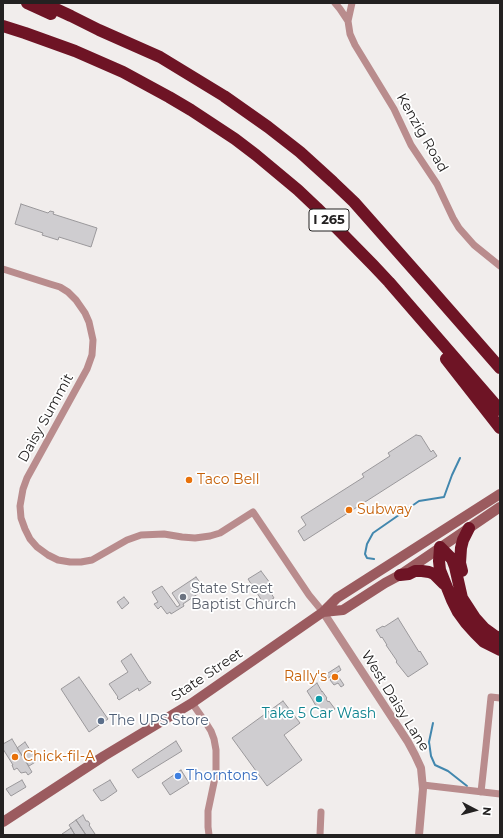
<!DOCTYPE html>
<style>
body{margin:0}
#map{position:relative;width:503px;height:838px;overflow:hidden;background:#f1edec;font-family:Montserrat,sans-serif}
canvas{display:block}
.frame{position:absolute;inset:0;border:4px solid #232121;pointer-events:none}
.north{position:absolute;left:455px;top:790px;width:40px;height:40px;-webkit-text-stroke:3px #fff;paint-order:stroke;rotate:96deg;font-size:11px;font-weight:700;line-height:16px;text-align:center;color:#232121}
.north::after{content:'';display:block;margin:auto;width:14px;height:18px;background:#232121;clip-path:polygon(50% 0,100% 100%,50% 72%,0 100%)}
</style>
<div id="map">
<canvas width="503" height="838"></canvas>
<div class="frame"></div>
<div class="north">N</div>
</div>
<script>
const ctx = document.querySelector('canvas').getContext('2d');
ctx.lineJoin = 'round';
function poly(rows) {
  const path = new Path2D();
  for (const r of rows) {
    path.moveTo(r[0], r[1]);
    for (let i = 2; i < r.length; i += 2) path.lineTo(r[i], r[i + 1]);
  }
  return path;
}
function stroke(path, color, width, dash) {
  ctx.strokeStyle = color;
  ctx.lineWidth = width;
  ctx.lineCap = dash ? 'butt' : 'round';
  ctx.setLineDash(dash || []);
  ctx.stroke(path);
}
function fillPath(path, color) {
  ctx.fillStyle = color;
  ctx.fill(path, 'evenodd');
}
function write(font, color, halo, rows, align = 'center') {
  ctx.font = font + ' Montserrat,sans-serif';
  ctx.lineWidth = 3.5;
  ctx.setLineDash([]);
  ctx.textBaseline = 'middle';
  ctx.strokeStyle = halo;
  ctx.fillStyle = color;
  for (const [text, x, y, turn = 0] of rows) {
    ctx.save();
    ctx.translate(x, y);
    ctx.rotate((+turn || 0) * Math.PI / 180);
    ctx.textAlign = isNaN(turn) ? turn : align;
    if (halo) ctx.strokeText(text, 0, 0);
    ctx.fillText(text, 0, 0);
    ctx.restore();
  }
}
stroke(poly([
 [374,559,367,558,365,554,367,544,373,533,419,501,444,497,452,475,460,458],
 [433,723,429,742,431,756,435,765,448,771,467,786]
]), '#4287ae', 2);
const building = poly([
 [21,204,48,213,50,211,54,212,53,214,97,228,91,247,59,237,58,240,42,235,43,233,15,224,21,204],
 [416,435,421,436,431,452,433,450,437,456,304,541,298,531,306,525,301,517,364,477,362,474,390,456,388,453,416,435],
 [261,571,270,583,268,584,270,587,268,588,274,598,264,604,248,579,261,571],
 [196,577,205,589,183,604,184,606,171,614,170,612,167,614,161,606,158,609,154,604,158,602,152,592,162,586,177,607,180,605,172,593,196,577],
 [124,597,129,603,122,609,117,602,124,597],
 [398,618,419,652,420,651,428,664,408,677,396,662,397,661,386,645,387,645,382,637,381,638,376,630,383,626,384,627,398,618],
 [131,654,149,682,150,681,151,683,139,691,138,688,119,700,117,698,118,697,109,684,128,672,121,661,131,654],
 [339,666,341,670,336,673,344,685,341,687,338,683,334,685,330,680,333,678,331,676,327,679,325,675,339,666],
 [79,677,108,719,89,732,61,689,79,677],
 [317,683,322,692,322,691,327,698,326,699,328,702,329,701,335,709,326,715,324,712,322,715,317,707,317,706,316,706,312,699,307,691,317,683],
 [283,701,300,723,284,735,302,760,267,786,232,738,283,701],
 [12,739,32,772,28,775,26,772,21,773,17,768,14,770,12,765,13,765,3,749,3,744,12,739],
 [176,741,182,751,138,778,132,770,176,741],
 [25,742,37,761,29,766,17,748,25,742],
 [181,770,189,783,170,795,162,783,181,770],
 [22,780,26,787,11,796,6,789,22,780],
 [110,780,117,791,104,800,101,801,93,790,110,780],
 [83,815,86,821,88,821,90,824,89,825,95,834,94,835,86,835,76,820,83,815],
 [76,820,86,835,75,835,69,825,76,820],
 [71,828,75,835,62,835,62,834,71,828]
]);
fillPath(building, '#cfcdd0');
stroke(building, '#9a989b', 1);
stroke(poly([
 [335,3,340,9,348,21,350,34,355,45,394,109,411,145,437,184,453,218,459,228,474,245,500,266],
 [348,21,352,3],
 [3,269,50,284,60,287,68,292,76,300,85,313,89,322,93,340,92,355,87,369,27,478,23,489,20,506,21,518,25,529,30,539,37,547,48,555,58,560,70,562,81,562,92,560,127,540,141,535,164,534,182,537,195,538,210,536,220,533,253,512,309,595,323,612],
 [192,703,206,723,211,731,214,739,216,750,216,773,208,811,208,827,209,835],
 [423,785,500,794],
 [481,792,486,746,491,697,500,698],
 [320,835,321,812]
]), '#b98c8d', 7);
stroke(poly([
 [323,612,408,742,415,755,421,768,423,789,419,835]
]), '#b98c8d', 8);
stroke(poly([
 [323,612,343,610,385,583,400,575,500,507],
 [3,822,104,756,192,703,323,612,337,598,500,494]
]), '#9b5b5f', 10);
stroke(poly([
 [27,3,51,14],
 [43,3,71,16,99,30,160,57,224,96,268,127,300,152,333,182,354,202,430,288,500,368],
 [3,26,25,33,75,51,123,72,169,97,191,110,235,139,256,155,298,190,317,208,373,265,389,282,500,410],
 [446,359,500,428],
 [440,547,439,561,440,570,452,600,458,612,466,623,475,633,484,642,500,650],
 [440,547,452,559,455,567,462,598,475,618,484,628,495,636,500,638],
 [462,571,460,563,461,548,463,540,469,528],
 [400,575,409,574,415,571,422,571,429,572,434,574,444,584]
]), '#6e1425', 12);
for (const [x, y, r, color] of [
 [189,480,4,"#e8710a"],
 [349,510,4,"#e8710a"],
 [183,597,4,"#6b7280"],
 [335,677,4,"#e8710a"],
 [319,699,4,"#0f9aa8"],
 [101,721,4,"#5c6f8a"],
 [15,757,4,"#e8710a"],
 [178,776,4,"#3f7fe0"]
]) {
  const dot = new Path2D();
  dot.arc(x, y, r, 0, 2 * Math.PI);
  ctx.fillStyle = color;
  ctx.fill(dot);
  stroke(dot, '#fff', 1.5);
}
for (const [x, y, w] of [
 [329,220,40]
]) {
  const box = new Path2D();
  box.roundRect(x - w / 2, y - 11, w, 22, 3);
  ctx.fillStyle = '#fff';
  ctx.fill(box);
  stroke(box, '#232121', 1);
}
write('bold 13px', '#232121', null, [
 ["I 265",329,220]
]);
write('14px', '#232121', '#fff', [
 ["Kenzig Road",422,133,60],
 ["Daisy Summit",46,418,-61],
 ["State Street",207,675,-34],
 ["West Daisy Lane",395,701,58]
]);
write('14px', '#c56008', '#fff', [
 ["Taco Bell",197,480],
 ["Subway",357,510],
 ["Rally's",327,677,"right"],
 ["Chick-fil-A",23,757]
], 'left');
write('14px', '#5b616d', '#fff', [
 ["State Street",191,589],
 ["Baptist Church",191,605]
], 'left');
write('14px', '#0d838f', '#fff', [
 ["Take 5 Car Wash",319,714]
]);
write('14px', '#4e5e75', '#fff', [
 ["The UPS Store",109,721]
], 'left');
write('14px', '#366cbe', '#fff', [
 ["Thorntons",186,776]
], 'left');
</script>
